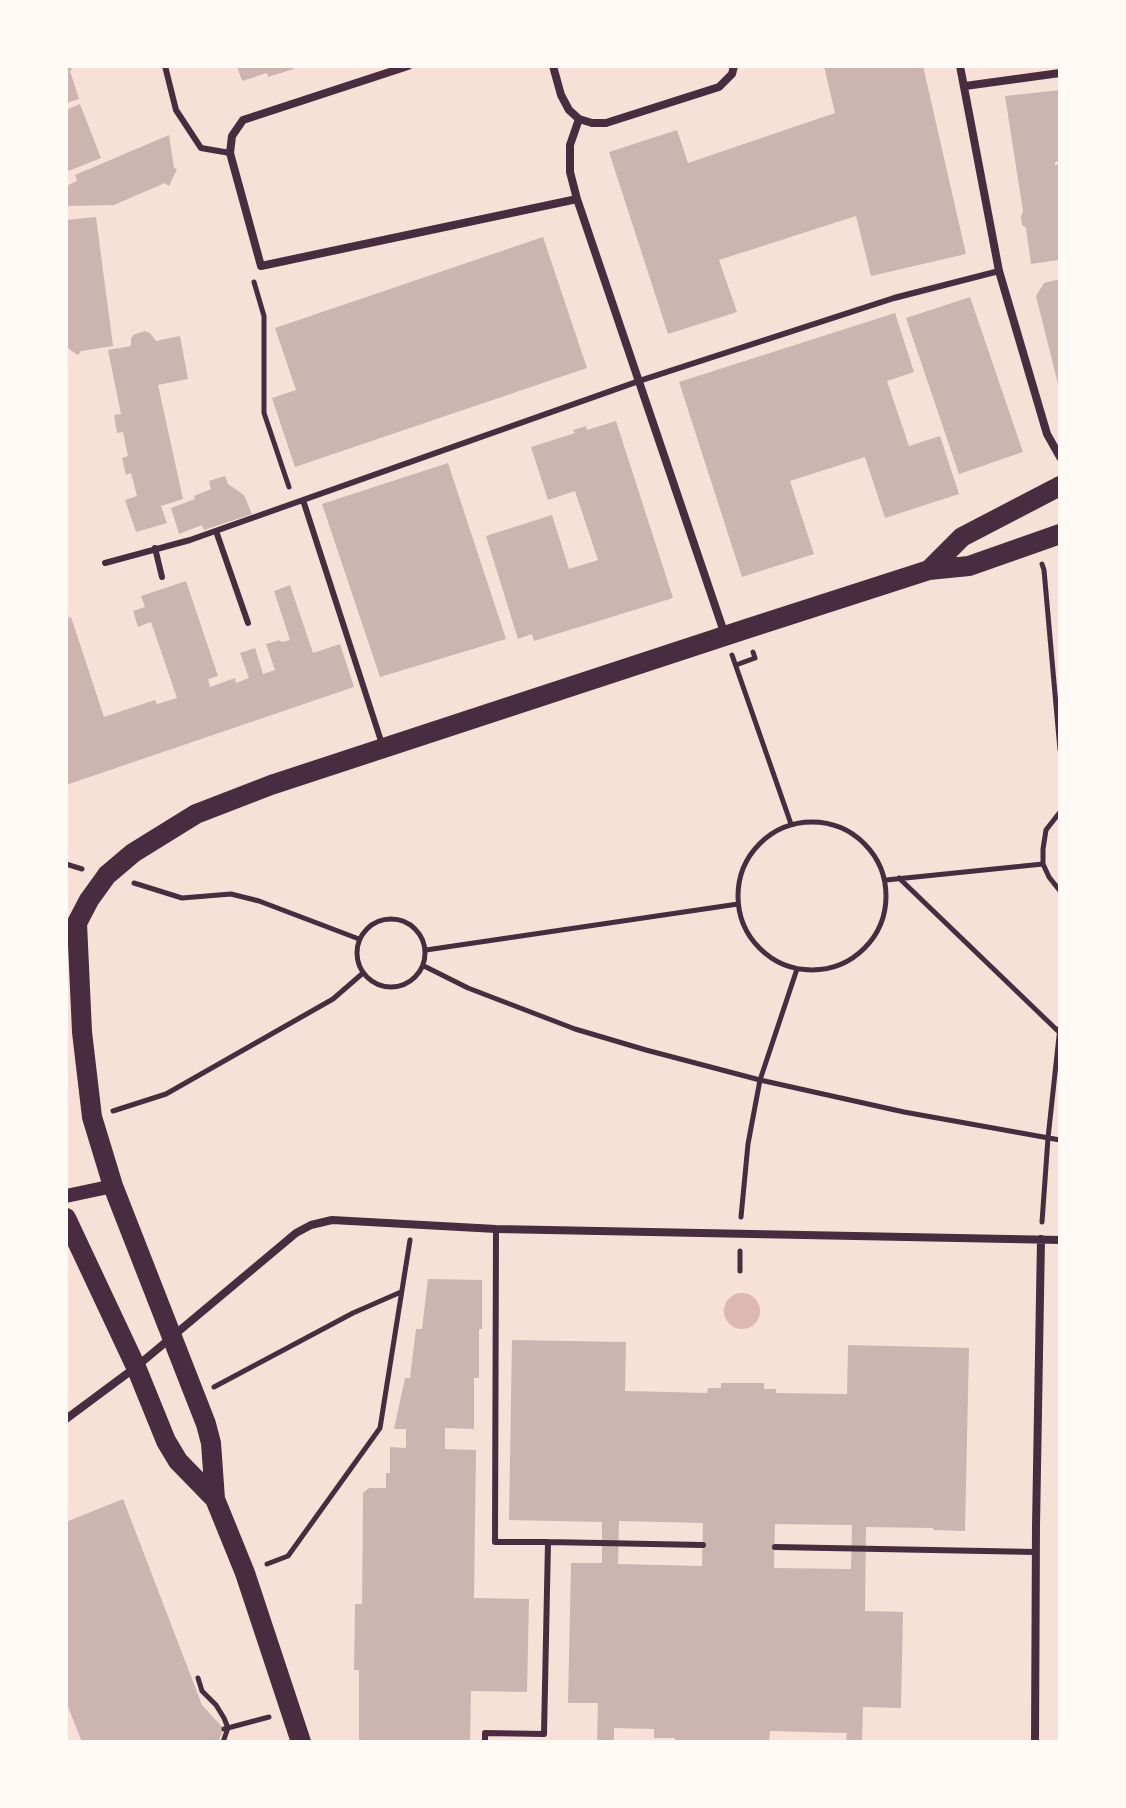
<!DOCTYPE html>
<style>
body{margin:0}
#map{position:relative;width:1126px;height:1808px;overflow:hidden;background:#f7e1d7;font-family:Karla,sans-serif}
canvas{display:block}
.frame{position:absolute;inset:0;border:68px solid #fffaf5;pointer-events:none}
</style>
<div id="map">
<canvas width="1126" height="1808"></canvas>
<div class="frame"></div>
</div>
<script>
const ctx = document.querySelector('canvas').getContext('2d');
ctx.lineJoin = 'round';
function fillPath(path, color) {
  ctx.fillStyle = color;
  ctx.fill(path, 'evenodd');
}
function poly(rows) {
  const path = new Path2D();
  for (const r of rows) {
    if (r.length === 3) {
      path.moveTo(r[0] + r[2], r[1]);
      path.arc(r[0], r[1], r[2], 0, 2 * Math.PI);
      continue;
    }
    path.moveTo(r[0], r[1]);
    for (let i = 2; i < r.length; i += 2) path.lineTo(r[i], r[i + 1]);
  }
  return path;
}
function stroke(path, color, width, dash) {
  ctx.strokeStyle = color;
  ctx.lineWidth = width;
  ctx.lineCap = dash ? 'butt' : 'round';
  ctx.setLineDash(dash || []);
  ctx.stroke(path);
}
fillPath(poly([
 [742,1311,18]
]), '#dcb8b0');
fillPath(poly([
 [66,66,70,66,72,70,70,71,79,99,66,103],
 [237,66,293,66,294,69,268,77,267,73,242,81],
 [824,66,923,66,966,254,871,276,856,216,719,260,737,312,668,334,609,152,677,130,688,163,835,113],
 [1060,90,1060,161,1055,162,1055,165,1060,164,1059,260,1031,264,1026,228,1022,225,1021,217,1023,211,1005,96],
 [80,104,101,158,66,172,66,110],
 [169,135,174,168,177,169,169,186,165,183,114,205,66,206,66,186,77,181,75,175],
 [96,217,113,346,81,351,78,355,66,347,67,340,66,220],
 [543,237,587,368,295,467,272,398,296,390,275,328],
 [1060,279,1060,388,1059,388,1036,296,1044,283],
 [970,297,1023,452,959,474,906,318],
 [895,313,914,372,887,381,909,446,940,436,959,494,885,518,865,457,790,481,814,554,742,577,679,382],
 [145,331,150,333,156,341,180,336,188,379,158,385,183,499,161,506,167,523,136,532,125,500,137,496,131,473,126,475,122,458,128,456,123,432,117,433,114,415,121,414,108,350,131,346,131,339,133,335],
 [616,421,673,598,534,641,532,634,518,639,486,536,552,515,569,569,598,560,575,491,548,500,531,447,575,433,573,430,586,426,587,430],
 [448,463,506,639,380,677,322,504],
 [225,476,228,484,244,495,252,514,204,530,202,525,179,534,171,508,195,499,194,496,211,489,209,481],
 [186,581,218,676,208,679,210,687,235,678,236,683,249,678,240,653,255,648,263,674,275,670,266,644,280,640,281,642,290,640,274,591,290,585,313,653,340,644,354,687,66,785,66,619,71,617,104,717,155,700,157,704,177,698,151,622,138,627,133,611,145,607,141,596],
 [428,1279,482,1280,482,1329,479,1329,479,1378,474,1378,474,1429,445,1428,445,1449,476,1450,474,1598,529,1599,527,1692,471,1691,470,1742,359,1742,359,1670,354,1670,355,1604,362,1604,363,1493,369,1488,386,1488,386,1473,390,1473,390,1447,406,1448,406,1429,394,1429,405,1378,410,1378,416,1329,422,1329],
 [512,1340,626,1342,625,1391,707,1393,708,1388,721,1388,721,1383,764,1383,764,1389,776,1389,776,1393,847,1394,848,1345,969,1348,965,1531,933,1530,933,1528,866,1527,865,1611,903,1612,901,1708,863,1707,862,1742,846,1742,847,1733,770,1731,769,1742,675,1742,675,1738,654,1738,654,1729,614,1728,614,1742,597,1742,598,1703,568,1703,571,1563,602,1563,602,1522,509,1520],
 [619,1521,703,1523,702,1566,618,1564],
 [775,1524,852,1525,851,1569,774,1568],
 [123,1499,202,1705,224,1729,218,1742,82,1742,66,1702,66,1522]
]), '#ccb4b1');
stroke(poly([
 [254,282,264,316,264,413,289,487],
 [1042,564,1044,570,1060,750],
 [732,655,791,824],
 [736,665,755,658,753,652],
 [1060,812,1046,830,1043,849,1043,864,1049,877,1060,891],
 [812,896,74],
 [66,864,82,869],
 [899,878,1060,1033],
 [886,880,1043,864],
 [134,883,182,898,231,894,259,901,359,939],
 [391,953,34],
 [426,950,738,904],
 [424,966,468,988,575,1029,646,1050,760,1080,904,1112,1060,1140],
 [113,1111,166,1094,333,999,363,973],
 [741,1217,748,1144,760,1080,797,969],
 [1042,1222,1048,1138,1060,1027],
 [740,1271,740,1251],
 [214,1387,353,1313,401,1292],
 [267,1564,288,1556,380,1428,410,1240],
 [198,1678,202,1691,216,1705,224,1718,228,1728,223,1742],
 [224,1729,269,1717]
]), '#4a2c40', 5);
stroke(poly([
 [165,66,176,110,201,148,230,153],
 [303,500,382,744],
 [216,531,248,623],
 [155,548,162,577],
 [105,563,190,540,639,381,894,298,999,271],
 [548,1542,703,1545],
 [775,1547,1036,1552],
 [485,1742,485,1733,544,1734,548,1542,495,1542,496,1229]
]), '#4a2c40', 6);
stroke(poly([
 [408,66,243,120,232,136,230,153,261,266,577,199],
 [553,66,561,95,569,110,579,119,592,123,606,123,719,87,732,74,734,66],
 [960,66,999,271,1047,434,1060,457],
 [965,86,1060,73],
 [579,119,570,145,570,172,577,199,725,635],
 [66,1419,136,1367,296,1233,311,1225,332,1220,496,1229,1060,1240],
 [1035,1742,1036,1526,1041,1239]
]), '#4a2c40', 8);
stroke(poly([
 [66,1196,113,1186]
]), '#4a2c40', 14);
stroke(poly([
 [929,570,962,537,1060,486],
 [77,923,82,1032,92,1117,113,1186,206,1424,211,1443,215,1499,245,1573,301,1742],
 [66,937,77,923,89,900,107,875,133,853,196,814,271,785,746,629,929,570,969,566,1060,534],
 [66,1218,136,1367,166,1441,178,1461,215,1499]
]), '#4a2c40', 20);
</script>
